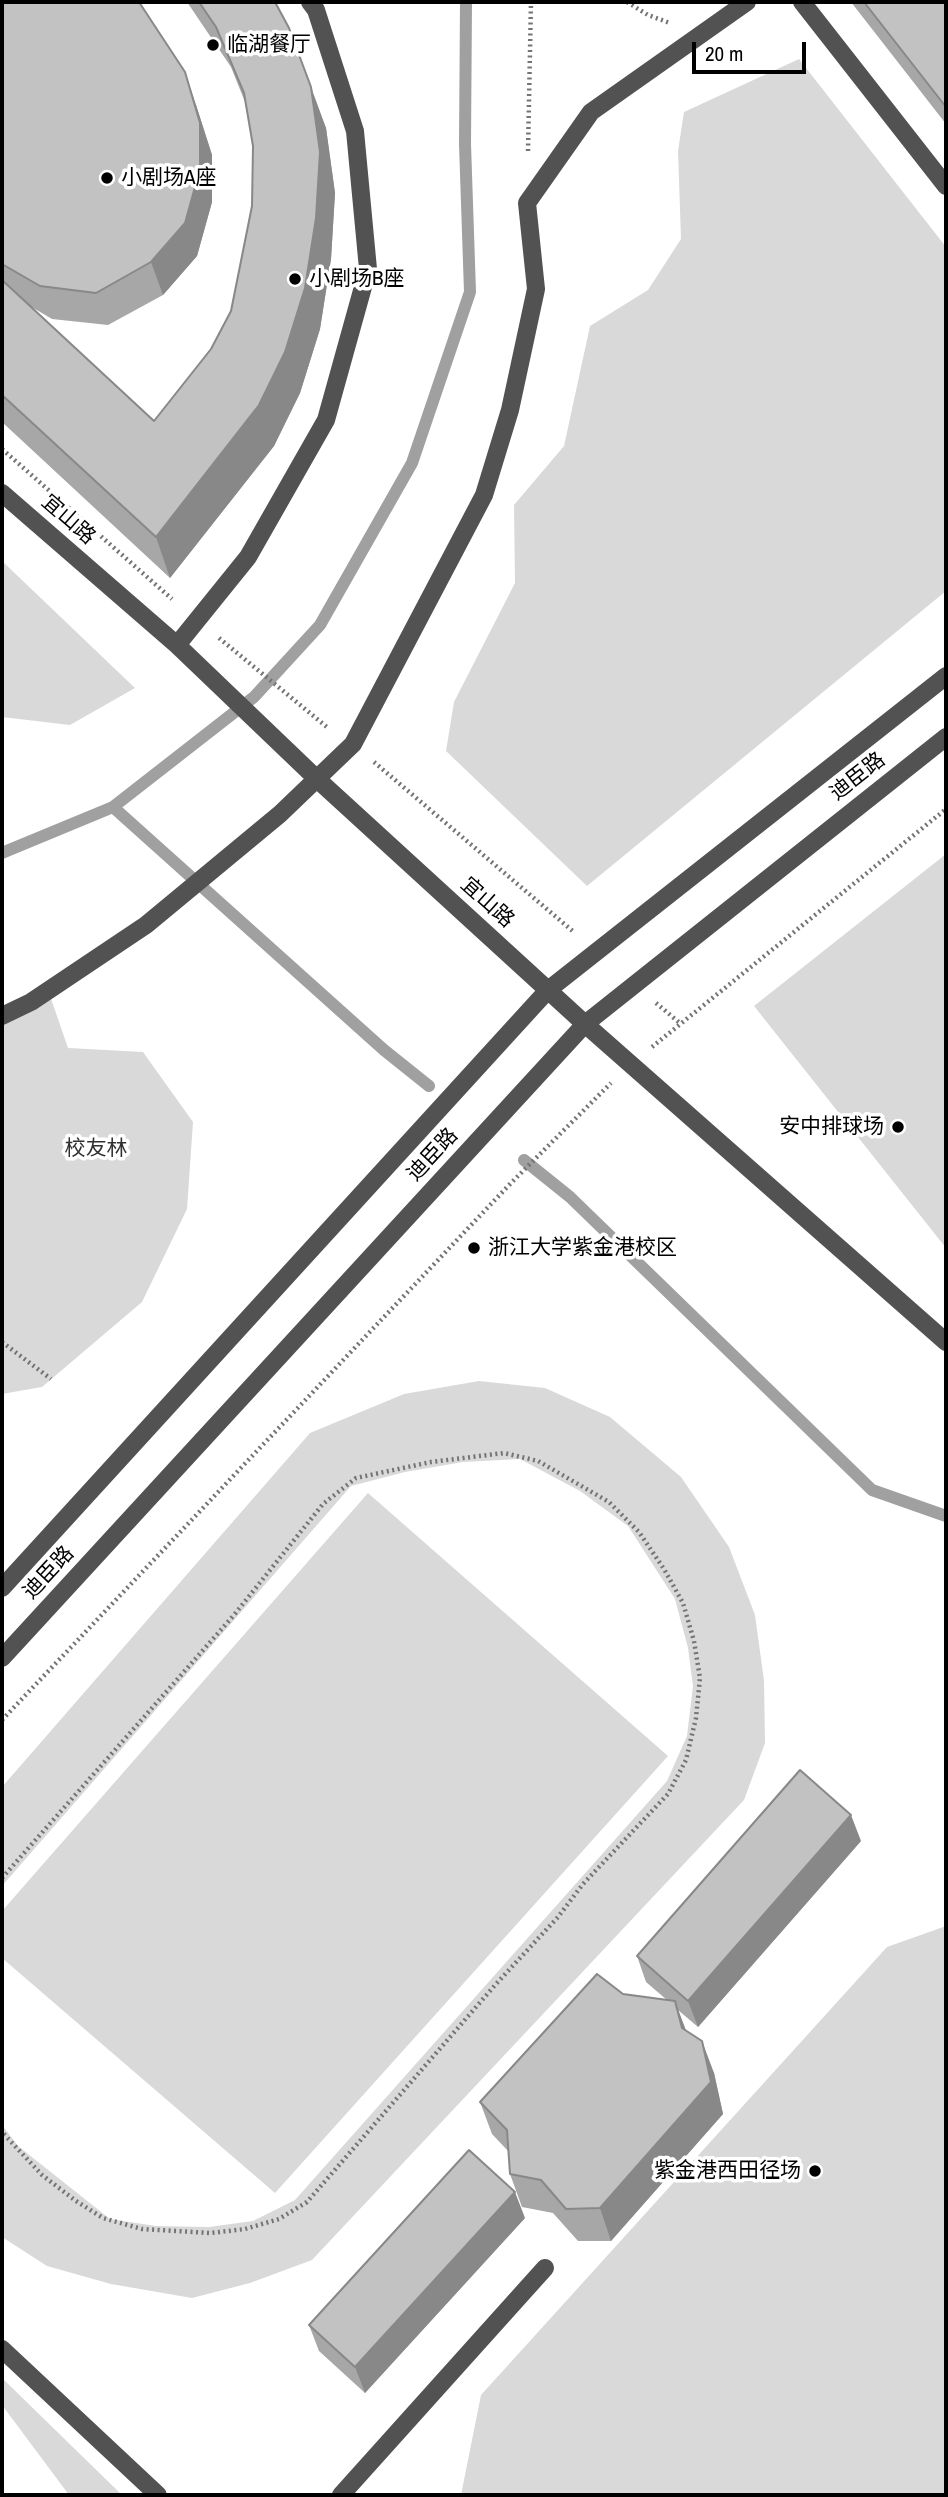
<!DOCTYPE html>
<meta charset="utf-8">
<style>
body{margin:0}
#map{position:relative;width:948px;height:2497px;overflow:hidden;background:#fff;font-family:"Archivo Narrow",sans-serif}
canvas{display:block}
.frame{position:absolute;inset:0;border:4px solid #000;pointer-events:none}
.scale{position:absolute;left:692px;top:42px;width:114px;height:32px;box-sizing:border-box;border:4px solid #000;border-top:0;padding-left:9px;font-size:21px;line-height:24px;white-space:nowrap;color:#000;-webkit-text-stroke:5px #fff;paint-order:stroke}
</style>
<div id="map">
<canvas width="948" height="2497"></canvas>
<div class="frame"></div>
<div class="scale">20 m</div>
</div>
<script>
const ctx = document.querySelector('canvas').getContext('2d');
ctx.lineJoin = 'round';
function fillPath(path, color) {
  ctx.fillStyle = color;
  ctx.fill(path, 'evenodd');
}
function poly(rows) {
  const path = new Path2D();
  for (const r of rows) {
    path.moveTo(r[0], r[1]);
    for (let i = 2; i < r.length; i += 2) path.lineTo(r[i], r[i + 1]);
  }
  return path;
}
function stroke(path, color, width, dash) {
  ctx.strokeStyle = color;
  ctx.lineWidth = width;
  ctx.lineCap = dash ? 'butt' : 'round';
  ctx.setLineDash(dash || []);
  ctx.stroke(path);
}
function write(font, color, halo, rows, align = 'center') {
  ctx.font = font + ' "Archivo Narrow","Noto Sans SC",sans-serif';
  ctx.lineWidth = 7;
  ctx.setLineDash([]);
  ctx.textBaseline = 'middle';
  ctx.strokeStyle = halo;
  ctx.fillStyle = color;
  for (const [text, x, y, turn = 0] of rows) {
    ctx.save();
    ctx.translate(x, y);
    ctx.rotate((+turn || 0) * Math.PI / 180);
    ctx.textAlign = isNaN(turn) ? turn : align;
    if (halo) ctx.strokeText(text, 0, 0);
    ctx.fillText(text, 0, 0);
    ctx.restore();
  }
}
fillPath(poly([
 [799,59,946,247,946,591,587,886,446,751,454,702,515,583,514,505,564,446,590,326,648,290,681,239,678,151,684,112],
 [2,561,135,688,70,725,2,717],
 [946,854,946,1248,754,1006],
 [48,990,68,1048,143,1052,193,1122,187,1209,142,1302,42,1387,2,1394,2,1016],
 [479,1381,545,1388,610,1417,681,1477,729,1547,755,1615,764,1681,765,1743,744,1800,312,2260,250,2283,192,2298,111,2284,47,2266,2,2237,2,2125,18,2146,110,2219,156,2226,209,2227,253,2221,295,2200,667,1781,687,1736,693,1686,688,1648,675,1599,628,1526,580,1491,520,1459,463,1462,405,1472,351,1486,2,1886,2,1787,310,1433,404,1394],
 [368,1493,668,1756,275,2193,2,1958,2,1911],
 [946,1926,946,2495,461,2495,481,2395,887,1947],
 [2,2378,122,2495,69,2495,2,2405]
]), '#d9d9d9');
stroke(poly([
 [113,807,384,1050,429,1086],
 [2,853,113,807,254,697,320,625,412,463,470,292,465,144,466,2],
 [524,1160,570,1197,872,1490,946,1516]
]), '#a0a0a0', 12);
stroke(poly([
 [627,2,648,15,670,23],
 [528,151,531,2],
 [2,449,172,599],
 [219,638,328,728],
 [374,762,575,933],
 [656,1003,681,1024],
 [652,1047,946,809],
 [2,1342,51,1379],
 [2,1720,511,1183,611,1083],
 [2,1878,234,1615,323,1504,356,1478,431,1462,504,1453,538,1461,609,1502,639,1532,664,1569,683,1603,694,1641,700,1678,696,1718,686,1760,668,1794,583,1884,558,1917,496,1984,307,2202,279,2219,245,2229,211,2233,142,2229,103,2218,76,2201,42,2175,2,2132]
]), '#747474', 4.5, [2, 3.5]);
stroke(poly([
 [802,2,946,186],
 [2,493,177,645,317,779,585,1024,946,1342],
 [177,645,248,557,326,420,368,269,355,131,316,10,310,2],
 [2,1016,31,1002,146,925,280,814,353,744,484,495,510,410,536,289,527,203,591,112,747,2],
 [2,1588,548,990,946,676],
 [2,1658,585,1024,946,737],
 [2,2349,158,2495],
 [341,2495,545,2268]
]), '#525252', 18);
fillPath(poly([
 [2,2,196,105,212,155,212,202,197,256,163,295,108,325,52,319,30,306,154,421,211,349,231,311,252,206,253,146,245,102,231,67,187,2,275,2,326,128,335,193,331,259,320,329,300,393,274,446,170,578,2,422],
 [851,2,946,2,946,124],
 [861,1841,698,2027,678,2010,686,2030,714,2073,723,2114,611,2241,578,2241,553,2213,522,2207,510,2174,509,2152,492,2134,480,2102,623,1994,667,2000,646,1982,637,1956],
 [525,2218,365,2393,319,2351,309,2325]
]), '#a7a7a7');
fillPath(poly([
 [185,72,196,105,212,155,212,202,197,256,163,295,151,262],
 [311,87,326,128,335,193,331,259,320,329,300,393,274,446,170,578,156,537],
 [851,1815,861,1841,698,2027,688,2001],
 [675,2001,687,2034,682,2028],
 [702,2041,714,2073,723,2114,611,2241,600,2208],
 [515,2192,525,2218,365,2393,355,2367]
]), '#888');
const building = poly([
 [2,2,139,2,185,72,200,123,200,169,185,223,151,262,96,293,40,286,2,264,2,2],
 [199,2,275,2,289,28,311,87,320,152,316,218,305,288,285,352,259,405,156,537,2,395,2,280,154,421,211,349,231,311,252,206,253,146,244,93,216,27,199,2],
 [864,2,946,2,946,107,864,2],
 [800,1770,851,1815,688,2001,637,1956,800,1770],
 [597,1974,623,1994,675,2001,682,2028,702,2041,711,2082,600,2208,566,2209,541,2180,510,2174,507,2130,480,2102,597,1974],
 [469,2150,515,2192,355,2367,309,2325,469,2150]
]);
fillPath(building, '#c2c2c2');
stroke(building, '#888', 2);
for (const [x, y, r, color] of [
 [213,45,7,"#000"],
 [107,178,7,"#000"],
 [295,279,7,"#000"],
 [898,1127,7,"#000"],
 [474,1248,7,"#000"],
 [815,2171,7,"#000"]
]) {
  const dot = new Path2D();
  dot.arc(x, y, r, 0, 2 * Math.PI);
  ctx.fillStyle = color;
  ctx.fill(dot);
  stroke(dot, '#fff', 2.5);
}
write('21px', '#000', '#fff', [
 ["临湖餐厅",227,45],
 ["小剧场A座",121,178],
 ["小剧场B座",309,279],
 ["安中排球场",884,1127,"right"],
 ["浙江大学紫金港校区",488,1248],
 ["紫金港西田径场",801,2171,"right"]
], 'left');
write('21px', '#000', '#fff', [
 ["宜山路",68,520,41],
 ["迪臣路",858,777,-38],
 ["宜山路",487,903,42],
 ["迪臣路",433,1155,-47],
 ["迪臣路",49,1573,-47]
]);
write('21px', '#303030', '#fff', [
 ["校友林",96,1149]
]);
</script>
